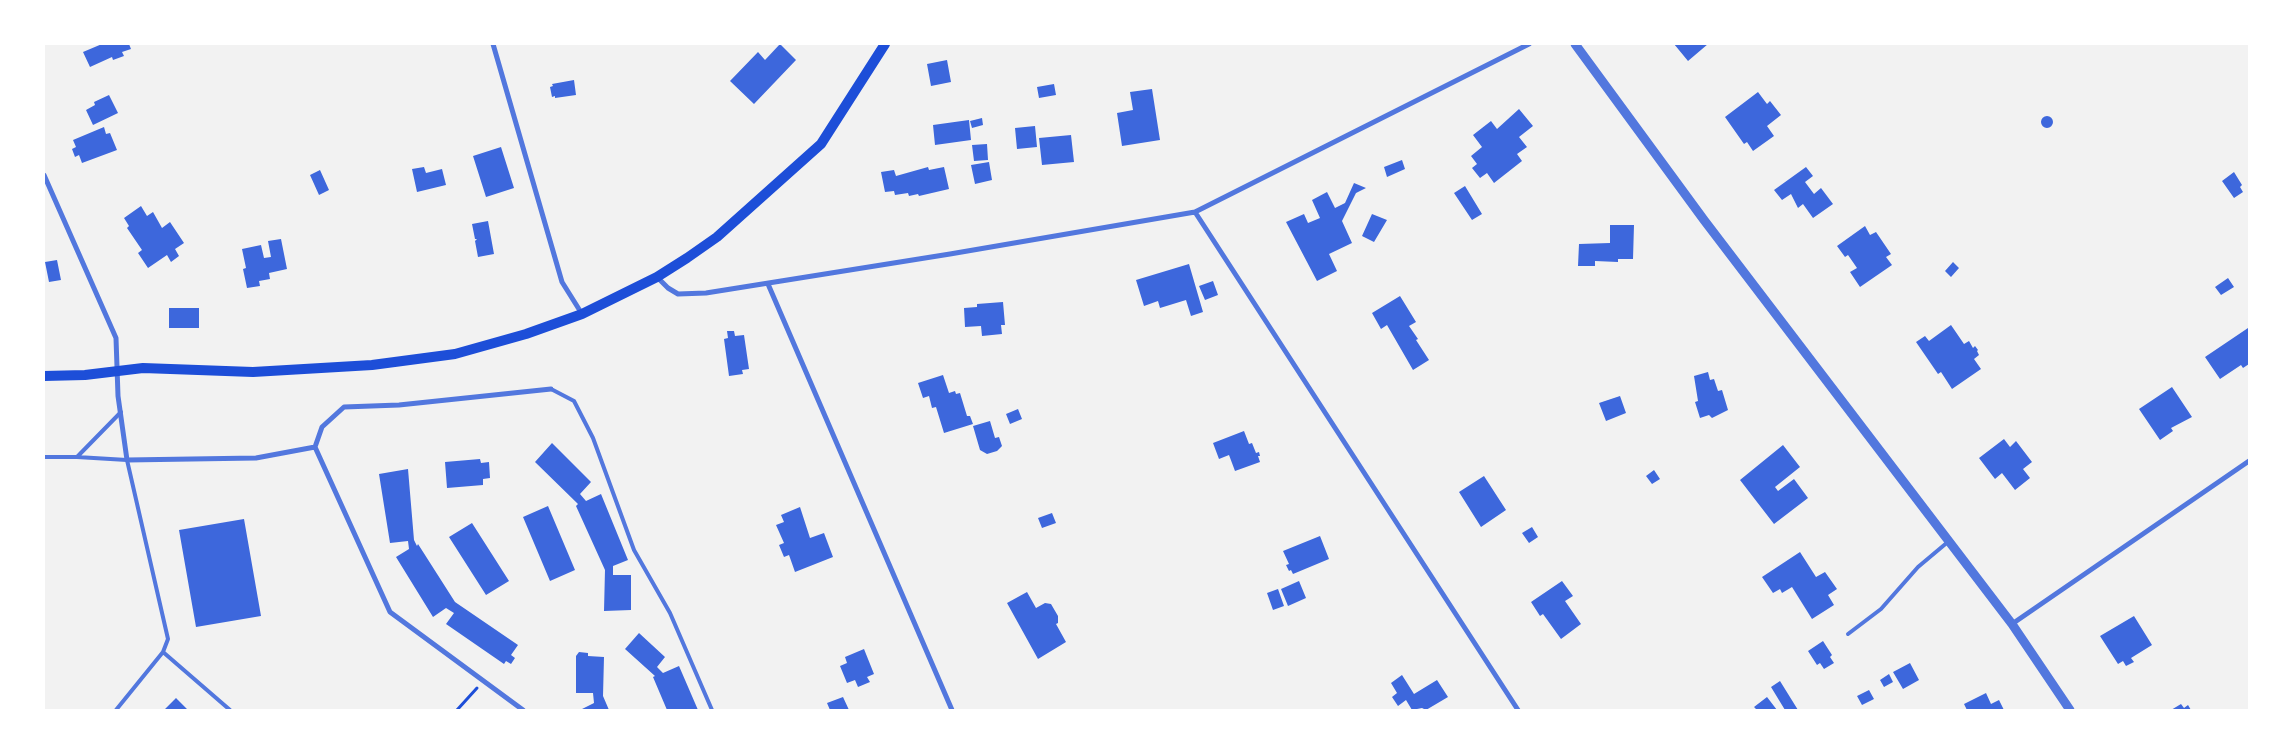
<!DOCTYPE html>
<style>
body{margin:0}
#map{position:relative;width:2293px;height:754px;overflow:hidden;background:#f2f2f2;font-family:Mulish,sans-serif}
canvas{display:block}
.frame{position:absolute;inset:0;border:45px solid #fff;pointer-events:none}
</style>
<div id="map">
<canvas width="2293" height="754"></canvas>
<div class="frame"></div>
</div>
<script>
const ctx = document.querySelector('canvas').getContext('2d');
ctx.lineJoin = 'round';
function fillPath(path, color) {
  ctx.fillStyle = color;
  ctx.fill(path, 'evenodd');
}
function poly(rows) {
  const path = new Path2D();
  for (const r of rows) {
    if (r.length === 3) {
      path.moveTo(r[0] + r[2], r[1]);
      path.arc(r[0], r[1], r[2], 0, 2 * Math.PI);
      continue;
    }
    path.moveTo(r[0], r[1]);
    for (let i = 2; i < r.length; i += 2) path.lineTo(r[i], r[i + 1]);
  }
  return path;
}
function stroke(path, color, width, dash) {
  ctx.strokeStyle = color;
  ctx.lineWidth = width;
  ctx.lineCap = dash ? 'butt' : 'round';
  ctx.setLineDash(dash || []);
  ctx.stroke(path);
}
fillPath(poly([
 [102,44,129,44,131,49,122,52,124,56,113,60,112,57,90,67,83,52],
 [780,44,796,60,754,104,730,81,758,52,765,60],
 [1674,44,1708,44,1688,61],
 [947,60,951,82,931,86,927,64],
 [574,80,576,95,555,98,555,96,552,97,550,87,553,86,552,84],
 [1054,84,1056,95,1039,98,1037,87],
 [1152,89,1160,140,1122,146,1117,113,1133,110,1130,92],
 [1758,92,1767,104,1770,101,1781,115,1767,126,1774,136,1753,151,1747,142,1744,144,1725,117],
 [109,95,118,113,93,125,86,110,95,105,94,102],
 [1519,109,1533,126,1519,137,1527,147,1517,154,1522,161,1494,183,1487,173,1480,178,1472,168,1477,164,1471,156,1482,147,1473,135,1491,121,1497,129],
 [2047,122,6],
 [982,118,983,125,972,128,970,121],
 [969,120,971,140,935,145,933,125],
 [1035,126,1037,147,1017,149,1015,128],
 [104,127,106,134,110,133,117,150,82,163,79,155,75,157,72,149,76,147,73,140],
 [1071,135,1074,162,1042,165,1039,138],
 [987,144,988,160,974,161,972,145],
 [501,147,514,188,486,197,473,156],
 [1402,160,1405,169,1387,177,1384,167],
 [989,162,992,180,975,184,971,165],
 [424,167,426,173,442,169,446,185,417,192,412,169],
 [928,167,929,170,944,167,949,189,919,196,918,194,909,196,908,193,895,195,894,191,885,192,881,172,894,170,896,176],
 [1806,167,1813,176,1805,182,1814,194,1821,188,1833,204,1813,218,1803,204,1798,208,1791,194,1782,200,1774,190],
 [320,170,329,190,319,195,310,175],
 [2234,172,2242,185,2240,187,2243,192,2234,198,2222,181],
 [1354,183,1366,188,1356,193,1342,221,1352,243,1329,254,1337,271,1317,281,1286,222,1304,214,1308,223,1320,218,1312,200,1327,192,1335,208,1345,203],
 [1465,186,1482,214,1472,220,1454,193],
 [141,206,147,216,153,212,162,228,170,222,184,243,175,249,179,256,171,262,167,255,148,268,138,253,142,250,127,228,129,226,124,218],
 [1372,214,1387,220,1374,242,1362,236],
 [488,221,494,254,478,257,475,241,477,239,475,239,472,224],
 [1610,225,1634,225,1633,259,1618,259,1618,262,1595,261,1595,266,1578,266,1579,244,1610,243],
 [1865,226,1870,235,1876,232,1891,254,1886,257,1892,265,1860,287,1850,272,1857,268,1848,255,1845,257,1837,246],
 [281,239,287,269,269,273,270,279,259,281,260,286,247,288,243,269,246,268,242,249,261,245,264,258,271,257,268,241],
 [57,260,61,280,49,282,45,262],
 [1953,262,1959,268,1951,277,1945,271],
 [1189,264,1203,312,1191,316,1186,300,1160,308,1158,301,1144,306,1136,280],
 [2228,278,2234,287,2221,295,2215,287],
 [1213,281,1218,295,1205,300,1199,286],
 [1400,296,1416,322,1409,326,1418,339,1416,340,1429,360,1413,370,1387,325,1381,329,1372,313],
 [1003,302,1005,325,1001,325,1002,334,982,336,981,326,965,327,964,308,977,307,977,304],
 [169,308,199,308,199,328,169,328],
 [1951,325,1964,344,1969,341,1973,348,1975,346,1978,350,1977,351,1979,355,1974,359,1981,369,1952,389,1941,372,1938,374,1916,342,1925,336,1929,341],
 [2248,328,2249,364,2243,368,2241,365,2220,379,2205,357],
 [727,331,734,331,735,336,744,335,749,369,742,370,743,374,729,376,724,339,728,338],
 [1708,372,1710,380,1714,379,1718,391,1722,390,1728,410,1712,418,1709,415,1700,418,1695,402,1698,401,1694,376],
 [943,375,949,393,955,391,956,394,960,393,967,416,970,416,973,424,944,433,936,407,932,408,929,396,923,398,918,383],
 [2172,387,2192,417,2171,428,2173,431,2160,440,2139,409],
 [1620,396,1626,413,1606,421,1599,403],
 [1018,409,1022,419,1010,424,1006,414],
 [990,421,995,438,999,437,1002,446,997,451,987,454,980,450,973,426],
 [1244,431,1249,444,1252,443,1256,453,1259,452,1260,456,1258,456,1260,462,1235,471,1229,455,1219,459,1213,443],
 [2004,439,2010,447,2016,441,2032,462,2023,469,2030,478,2015,490,2002,473,1995,479,1979,458],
 [552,443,591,482,580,494,586,501,601,494,628,560,613,566,613,575,631,575,631,610,604,611,605,570,576,506,578,504,535,462],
 [1783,445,1800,467,1775,487,1778,491,1794,479,1808,498,1774,524,1740,480],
 [480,459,481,463,489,462,490,478,483,479,483,485,447,488,445,462],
 [408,469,414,540,417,546,418,544,455,602,518,645,511,655,515,658,511,664,506,661,504,664,446,624,454,613,446,608,433,617,396,557,409,549,408,541,390,543,379,474],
 [1654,470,1660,479,1652,484,1646,476],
 [1484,476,1506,510,1481,527,1459,492],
 [548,506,575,570,550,581,523,517],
 [800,507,810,538,824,533,833,557,795,572,789,555,784,557,779,545,784,543,776,525,784,522,781,515],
 [1052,513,1056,523,1042,528,1038,518],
 [244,519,261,616,196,627,179,530],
 [472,523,509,581,486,595,449,537],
 [1532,527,1538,537,1529,543,1522,533],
 [1320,536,1329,559,1293,574,1291,570,1289,571,1286,565,1289,564,1283,551],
 [1800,552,1816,577,1825,572,1837,589,1828,595,1834,605,1812,619,1792,587,1782,593,1780,589,1773,593,1762,577],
 [1299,581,1306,598,1288,606,1281,589],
 [1562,581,1573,596,1565,601,1581,624,1561,639,1543,614,1540,616,1531,602],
 [1278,589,1284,606,1273,610,1267,593],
 [1027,592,1036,608,1045,603,1051,604,1058,616,1058,623,1056,624,1066,642,1038,659,1007,603],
 [2134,616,2152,645,2131,658,2134,662,2126,666,2123,661,2118,664,2100,636],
 [639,633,665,657,657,667,663,673,679,666,698,710,667,710,653,677,655,676,625,649],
 [1823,641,1832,655,1830,657,1834,663,1824,669,1820,663,1817,665,1808,651],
 [864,649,874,674,867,677,870,682,858,687,855,680,847,683,840,666,847,663,845,657],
 [579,652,588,653,588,656,604,657,603,696,609,710,580,710,594,703,593,693,576,693,576,656],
 [1910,663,1919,680,1903,689,1893,672],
 [1889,674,1893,682,1884,687,1880,680],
 [1402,675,1414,694,1437,680,1448,697,1426,710,1422,708,1412,710,1406,700,1398,706,1392,697,1397,693,1391,683],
 [1780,681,1798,710,1785,710,1771,687],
 [1869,690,1874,699,1862,705,1857,696],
 [1986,693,1991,704,1999,700,2004,710,1967,710,1964,704],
 [843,697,849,710,830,710,827,703],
 [1767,697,1777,710,1757,710,1754,707],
 [176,698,188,710,164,710],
 [2181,704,2184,708,2188,705,2191,710,2171,710]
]), '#3d67dc');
stroke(poly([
 [457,710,477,688]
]), '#1d4ed8', 3);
stroke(poly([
 [551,389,574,401,593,438,634,550,670,613,712,710],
 [44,457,77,457,127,460,168,639,163,652,116,710],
 [77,457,121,412],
 [1848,634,1881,609,1918,567,1949,541],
 [163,652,230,710]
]), '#5277de', 4);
stroke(poly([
 [493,44,562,282,582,314],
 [44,175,116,338,118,396,127,460,256,458,315,447,322,427,344,407,399,405,551,389],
 [1195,212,1518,710],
 [657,277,668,288,678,294,706,293,950,254,1195,212,1529,44],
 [768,284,952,710],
 [315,447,390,612,523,710],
 [2012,624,2249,461]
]), '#5277de', 5);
stroke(poly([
 [1575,44,1704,220,2012,624,2070,710]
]), '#5277de', 9);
stroke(poly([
 [44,376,85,375,143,368,253,372,372,365,455,354,526,334,582,314,657,277,687,258,717,237,821,144,885,44]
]), '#1d4ed8', 10);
</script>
